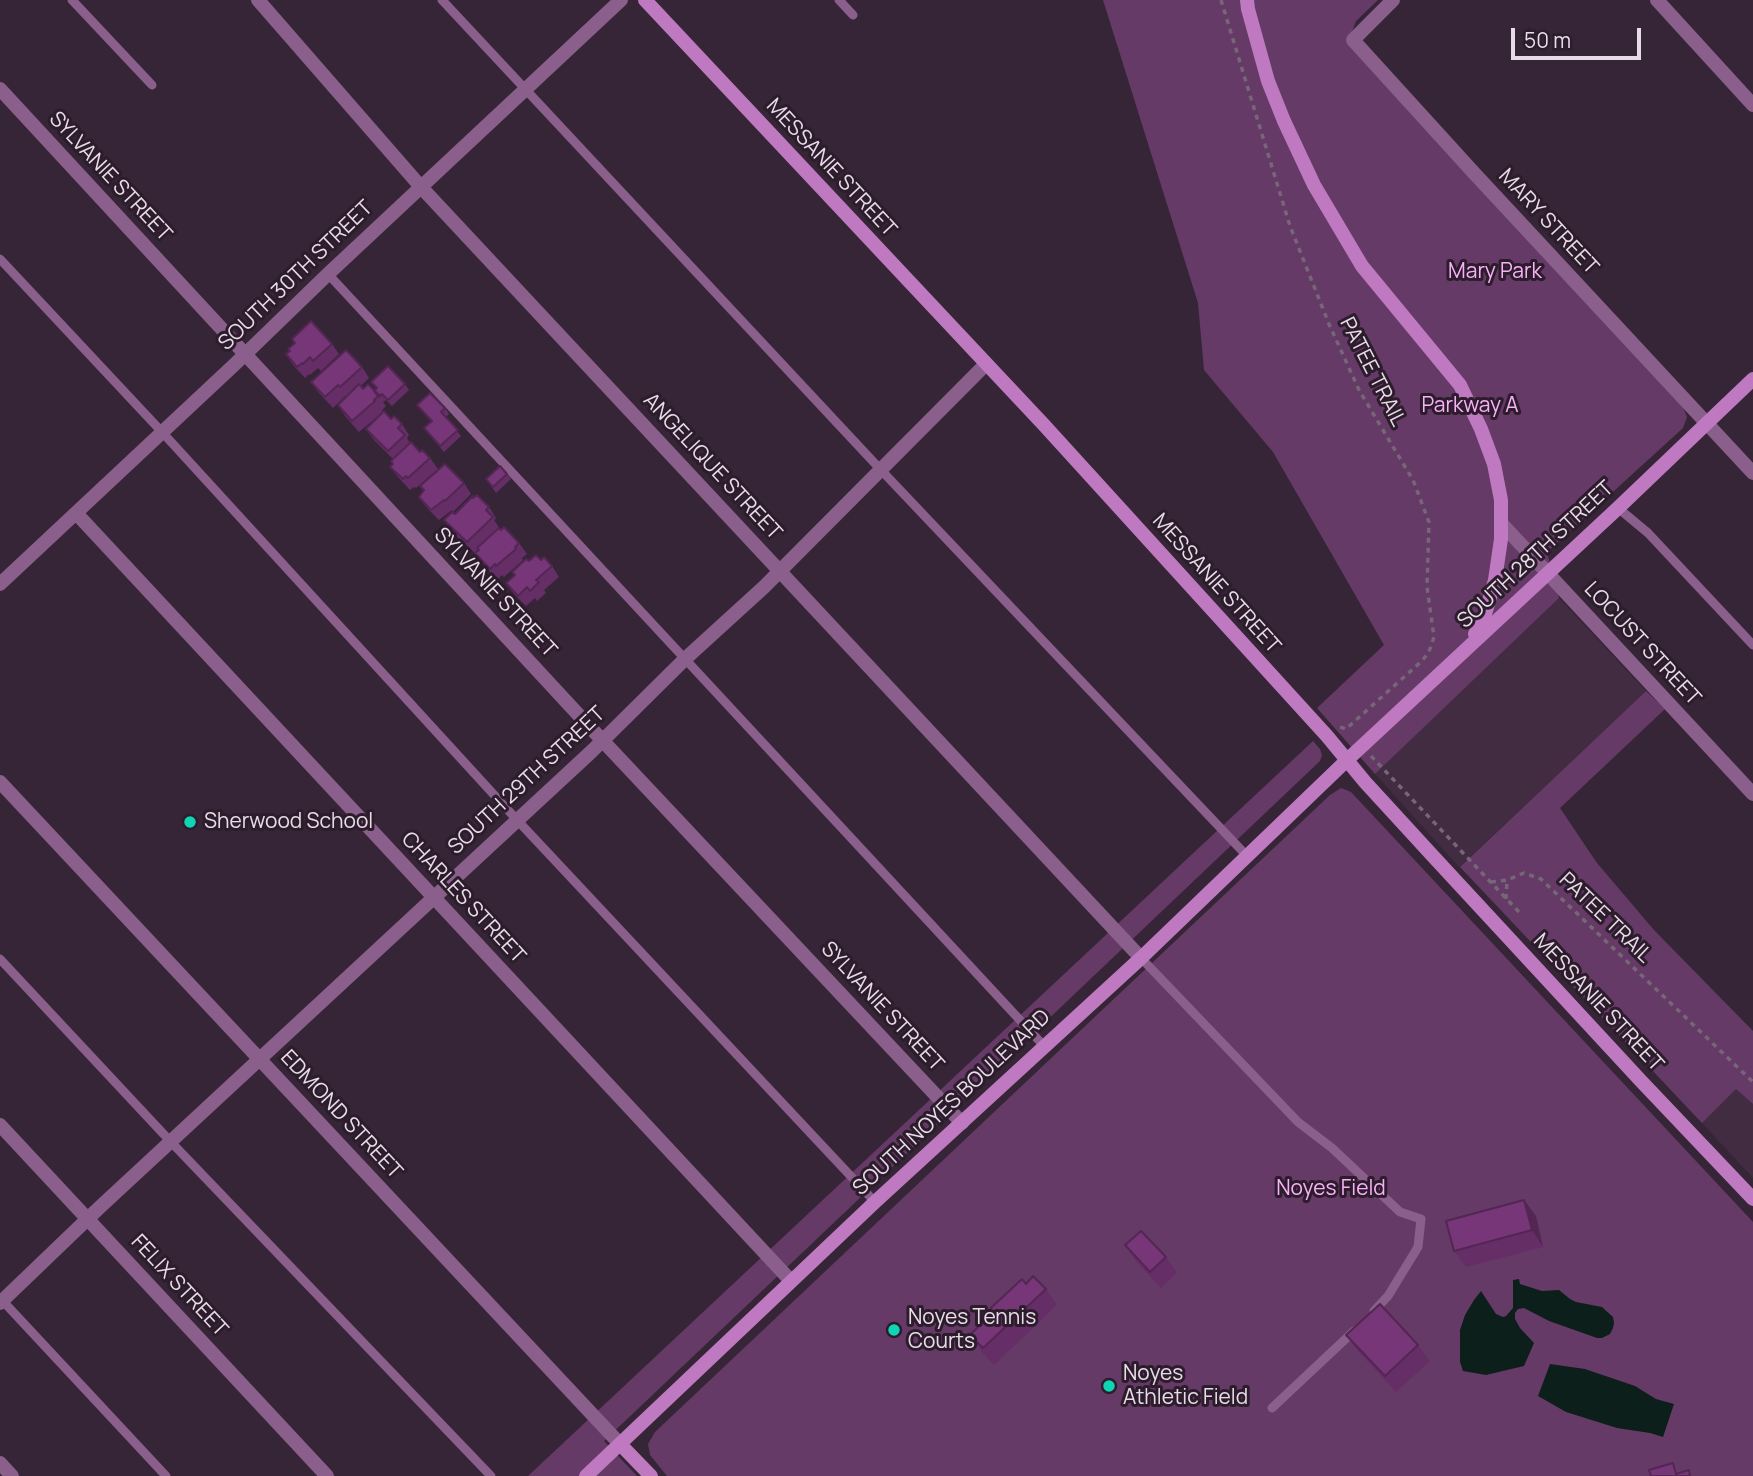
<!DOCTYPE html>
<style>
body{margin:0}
#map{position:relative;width:1753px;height:1476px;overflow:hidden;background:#362536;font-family:Manrope,sans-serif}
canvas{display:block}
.scale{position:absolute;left:1511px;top:28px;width:130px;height:32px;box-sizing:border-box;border:4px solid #e7dce7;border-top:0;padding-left:9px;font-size:21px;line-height:24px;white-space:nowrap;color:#e7dce7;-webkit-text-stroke:5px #2c1c2c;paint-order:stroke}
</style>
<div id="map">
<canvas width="1753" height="1476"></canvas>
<div class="scale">50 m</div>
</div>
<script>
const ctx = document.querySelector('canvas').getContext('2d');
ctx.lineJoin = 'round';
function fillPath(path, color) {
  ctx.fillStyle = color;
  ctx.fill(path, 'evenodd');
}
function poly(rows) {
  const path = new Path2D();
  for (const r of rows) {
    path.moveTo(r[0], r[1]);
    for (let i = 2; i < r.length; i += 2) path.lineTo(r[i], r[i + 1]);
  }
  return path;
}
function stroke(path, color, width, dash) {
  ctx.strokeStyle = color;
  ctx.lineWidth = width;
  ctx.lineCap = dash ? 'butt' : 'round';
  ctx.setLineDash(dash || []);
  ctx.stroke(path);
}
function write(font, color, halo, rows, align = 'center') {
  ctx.font = font + ' Manrope,sans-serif';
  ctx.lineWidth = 6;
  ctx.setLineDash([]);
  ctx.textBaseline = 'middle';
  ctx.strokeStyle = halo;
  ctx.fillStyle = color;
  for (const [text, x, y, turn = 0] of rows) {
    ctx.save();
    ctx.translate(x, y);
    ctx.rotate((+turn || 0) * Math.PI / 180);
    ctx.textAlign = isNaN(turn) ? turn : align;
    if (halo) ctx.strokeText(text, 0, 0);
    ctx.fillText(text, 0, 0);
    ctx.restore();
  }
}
fillPath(poly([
 [1559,598,1646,691,1459,867,1375,774],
 [1736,1089,1753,1104,1753,1178,1702,1123]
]), '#422c42');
fillPath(poly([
 [1103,0,1378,0,1356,21,1352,32,1683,407,1687,417,1683,428,1547,552,1559,598,1375,774,1317,708,1384,645,1273,452,1204,370,1198,303],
 [1646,691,1665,709,1560,808,1597,863,1654,930,1753,1031,1753,1104,1736,1089,1702,1123,1460,867],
 [1313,741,1320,749,1322,755,1320,761,604,1441,637,1476,528,1476],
 [1341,788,1351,792,1753,1222,1753,1476,667,1476,650,1455,648,1444,655,1432,1330,795]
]), '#663a67');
fillPath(poly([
 [1519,1279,1520,1284,1542,1291,1559,1290,1570,1299,1576,1302,1602,1307,1613,1317,1614,1323,1613,1328,1610,1334,1602,1338,1597,1338,1549,1321,1524,1308,1518,1309,1515,1313,1515,1319,1520,1328,1534,1343,1524,1366,1486,1375,1463,1371,1460,1362,1460,1330,1465,1315,1474,1300,1481,1291,1496,1314,1503,1317,1506,1316,1513,1308,1513,1280],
 [1550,1364,1585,1369,1635,1386,1656,1399,1674,1404,1663,1437,1650,1433,1617,1428,1566,1412,1538,1396]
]), '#0d1f1b');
stroke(poly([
 [1221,0,1290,226,1329,324,1359,390,1413,480,1429,522,1427,587,1434,637,1430,649,1423,660,1346,729,1338,726],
 [1371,756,1520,913],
 [1491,882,1507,880,1524,873,1541,879,1753,1082],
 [1506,899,1507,880]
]), '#766776', 3.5, [5, 5]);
stroke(poly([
 [72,0,152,85],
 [442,0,881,470,1247,856],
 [839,0,853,15],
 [0,259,162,432,518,821,875,1202],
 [328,274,1044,1046],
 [1618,508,1648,533,1753,645],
 [1141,958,1298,1122,1332,1148,1400,1212,1421,1219,1418,1247,1388,1296,1374,1311],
 [0,959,171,1142,491,1476],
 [0,1298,166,1476],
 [1272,1408,1354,1331]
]), '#8a5f8b', 9);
stroke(poly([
 [258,0,421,187,1141,958],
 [1393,0,1353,40,1474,173,1753,473],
 [1657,0,1753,105],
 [0,89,587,724,962,1123],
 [76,513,791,1281],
 [1501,523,1753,794],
 [0,584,234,365,328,274,621,0],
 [0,782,620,1444],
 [0,1125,327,1476],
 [0,1303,100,1207,592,751,685,659,764,587,986,364],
 [0,1463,12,1476]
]), '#8a5f8b', 14);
stroke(poly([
 [645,0,1044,425,1327,736,1365,782,1431,854,1641,1081,1753,1199],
 [1247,0,1248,9,1268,81,1284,121,1314,185,1362,266,1460,385,1481,429,1494,464,1501,500,1501,539,1495,580,1483,621,1475,634],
 [620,1444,651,1476],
 [586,1476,875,1202,1141,958,1346,761,1618,508,1753,379]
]), '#be79c0', 14);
fillPath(poly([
 [332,344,339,354,321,371,318,368,310,375,309,374,305,378,293,365,286,354],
 [362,367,369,378,361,386,363,389,374,391,376,389,371,382,405,384,409,390,392,406,386,400,383,402,386,406,382,410,383,412,359,432,345,416,338,405,346,397,345,396,333,408,319,393,311,382],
 [417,405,445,408,449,414,446,417,461,436,444,452,424,428,431,422],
 [391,419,402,424,409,435,407,438,410,443,420,452,430,458,438,469,416,488,414,487,410,490,398,477,390,467,393,464,391,461,393,459,374,440,366,429],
 [507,474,511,479,496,493,486,479],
 [464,483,471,494,453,512,452,510,439,520,427,508,419,497,424,491,420,486],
 [489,507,496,518,494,520,500,529,519,543,527,554,522,558,523,560,504,577,502,575,497,580,475,553,451,531,444,520,455,514],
 [541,560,552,566,559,577,544,590,546,593,537,601,535,598,526,606,514,594,506,583,529,561],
 [1524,1200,1536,1216,1543,1247,1466,1267,1454,1251],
 [1125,1245,1166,1257,1177,1273,1161,1288,1136,1261],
 [1026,1284,1046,1289,1057,1305,994,1365,981,1351,970,1335,981,1325,978,1320],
 [1346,1335,1418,1345,1430,1361,1396,1392,1358,1351]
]), '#652e67');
fillPath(poly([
 [1524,1200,1536,1216,1543,1247,1532,1230]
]), '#532654');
const building = poly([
 [311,321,332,344,313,361,310,357,303,364,302,363,297,367,286,354,290,351,288,349,295,343,292,339,311,321],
 [346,350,362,367,340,387,338,385,325,397,311,382,346,350],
 [388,366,405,384,388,400,382,394,379,397,374,391,377,388,371,382,388,366],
 [359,384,363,389,368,384,379,395,374,400,375,401,352,421,338,405,359,384],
 [430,393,445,408,441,412,458,430,440,446,424,428,432,421,417,405,430,393],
 [384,411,391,419,394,416,402,424,398,428,405,435,388,451,366,429,384,411],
 [411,442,420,452,422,450,430,458,408,478,406,476,403,479,390,467,393,464,391,461,411,442],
 [445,464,464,483,445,501,444,500,431,510,419,497,424,490,420,486,445,464],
 [500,466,507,474,493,487,486,479,500,466],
 [477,495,489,507,486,510,493,517,467,542,444,520,452,512,455,514,473,496,473,498,477,495],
 [504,527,519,543,515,547,516,549,496,566,495,564,490,569,475,553,479,550,477,548,499,528,501,530,504,527],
 [536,555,541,560,544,557,552,566,536,580,539,582,530,591,527,587,518,596,506,583,515,575,512,572,526,559,529,561,536,555],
 [1524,1200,1532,1230,1454,1251,1446,1221,1524,1200],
 [1141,1231,1166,1257,1150,1272,1125,1245,1141,1231],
 [1033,1276,1046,1289,983,1348,970,1335,981,1324,978,1320,1022,1279,1026,1284,1033,1276],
 [1380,1304,1418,1345,1385,1376,1346,1335,1380,1304],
 [1673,1463,1676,1474,1689,1470,1690,1476,1651,1476,1649,1470,1673,1463]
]);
fillPath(building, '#763678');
stroke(building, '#532654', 2);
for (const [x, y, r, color] of [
 [190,822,7,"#10d5b4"],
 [894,1330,7,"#10d5b4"],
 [1109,1386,7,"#10d5b4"]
]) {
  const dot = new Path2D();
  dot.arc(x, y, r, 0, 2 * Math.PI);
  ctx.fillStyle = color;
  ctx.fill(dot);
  stroke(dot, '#2c1c2c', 2.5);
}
write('21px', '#e7dce7', '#2c1c2c', [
 ["MESSANIE STREET",831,168,47],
 ["SYLVANIE STREET",110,177,47],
 ["MARY STREET",1548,222,47],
 ["SOUTH 30TH STREET",296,276,-44],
 ["PATEE TRAIL",1372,372,63],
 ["ANGELIQUE STREET",712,467,47],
 ["SOUTH 28TH STREET",1536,555,-43],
 ["MESSANIE STREET",1216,584,48],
 ["SYLVANIE STREET",495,593,47],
 ["LOCUST STREET",1642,644,47],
 ["SOUTH 29TH STREET",527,781,-43],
 ["CHARLES STREET",463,898,47],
 ["PATEE TRAIL",1605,918,44],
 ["MESSANIE STREET",1598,1003,47],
 ["SYLVANIE STREET",882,1007,47],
 ["SOUTH NOYES BOULEVARD",952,1103,-43],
 ["EDMOND STREET",341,1115,47],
 ["FELIX STREET",179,1286,47]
]);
write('21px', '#f8b0f9', '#2c1c2c', [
 ["Mary Park",1495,272],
 ["Parkway A",1470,406],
 ["Noyes Field",1331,1189]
]);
write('21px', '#e7dce7', '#2c1c2c', [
 ["Sherwood School",204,822],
 ["Noyes Tennis",908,1318],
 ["Courts",908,1342],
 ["Noyes",1123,1374],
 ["Athletic Field",1123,1398]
], 'left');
</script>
